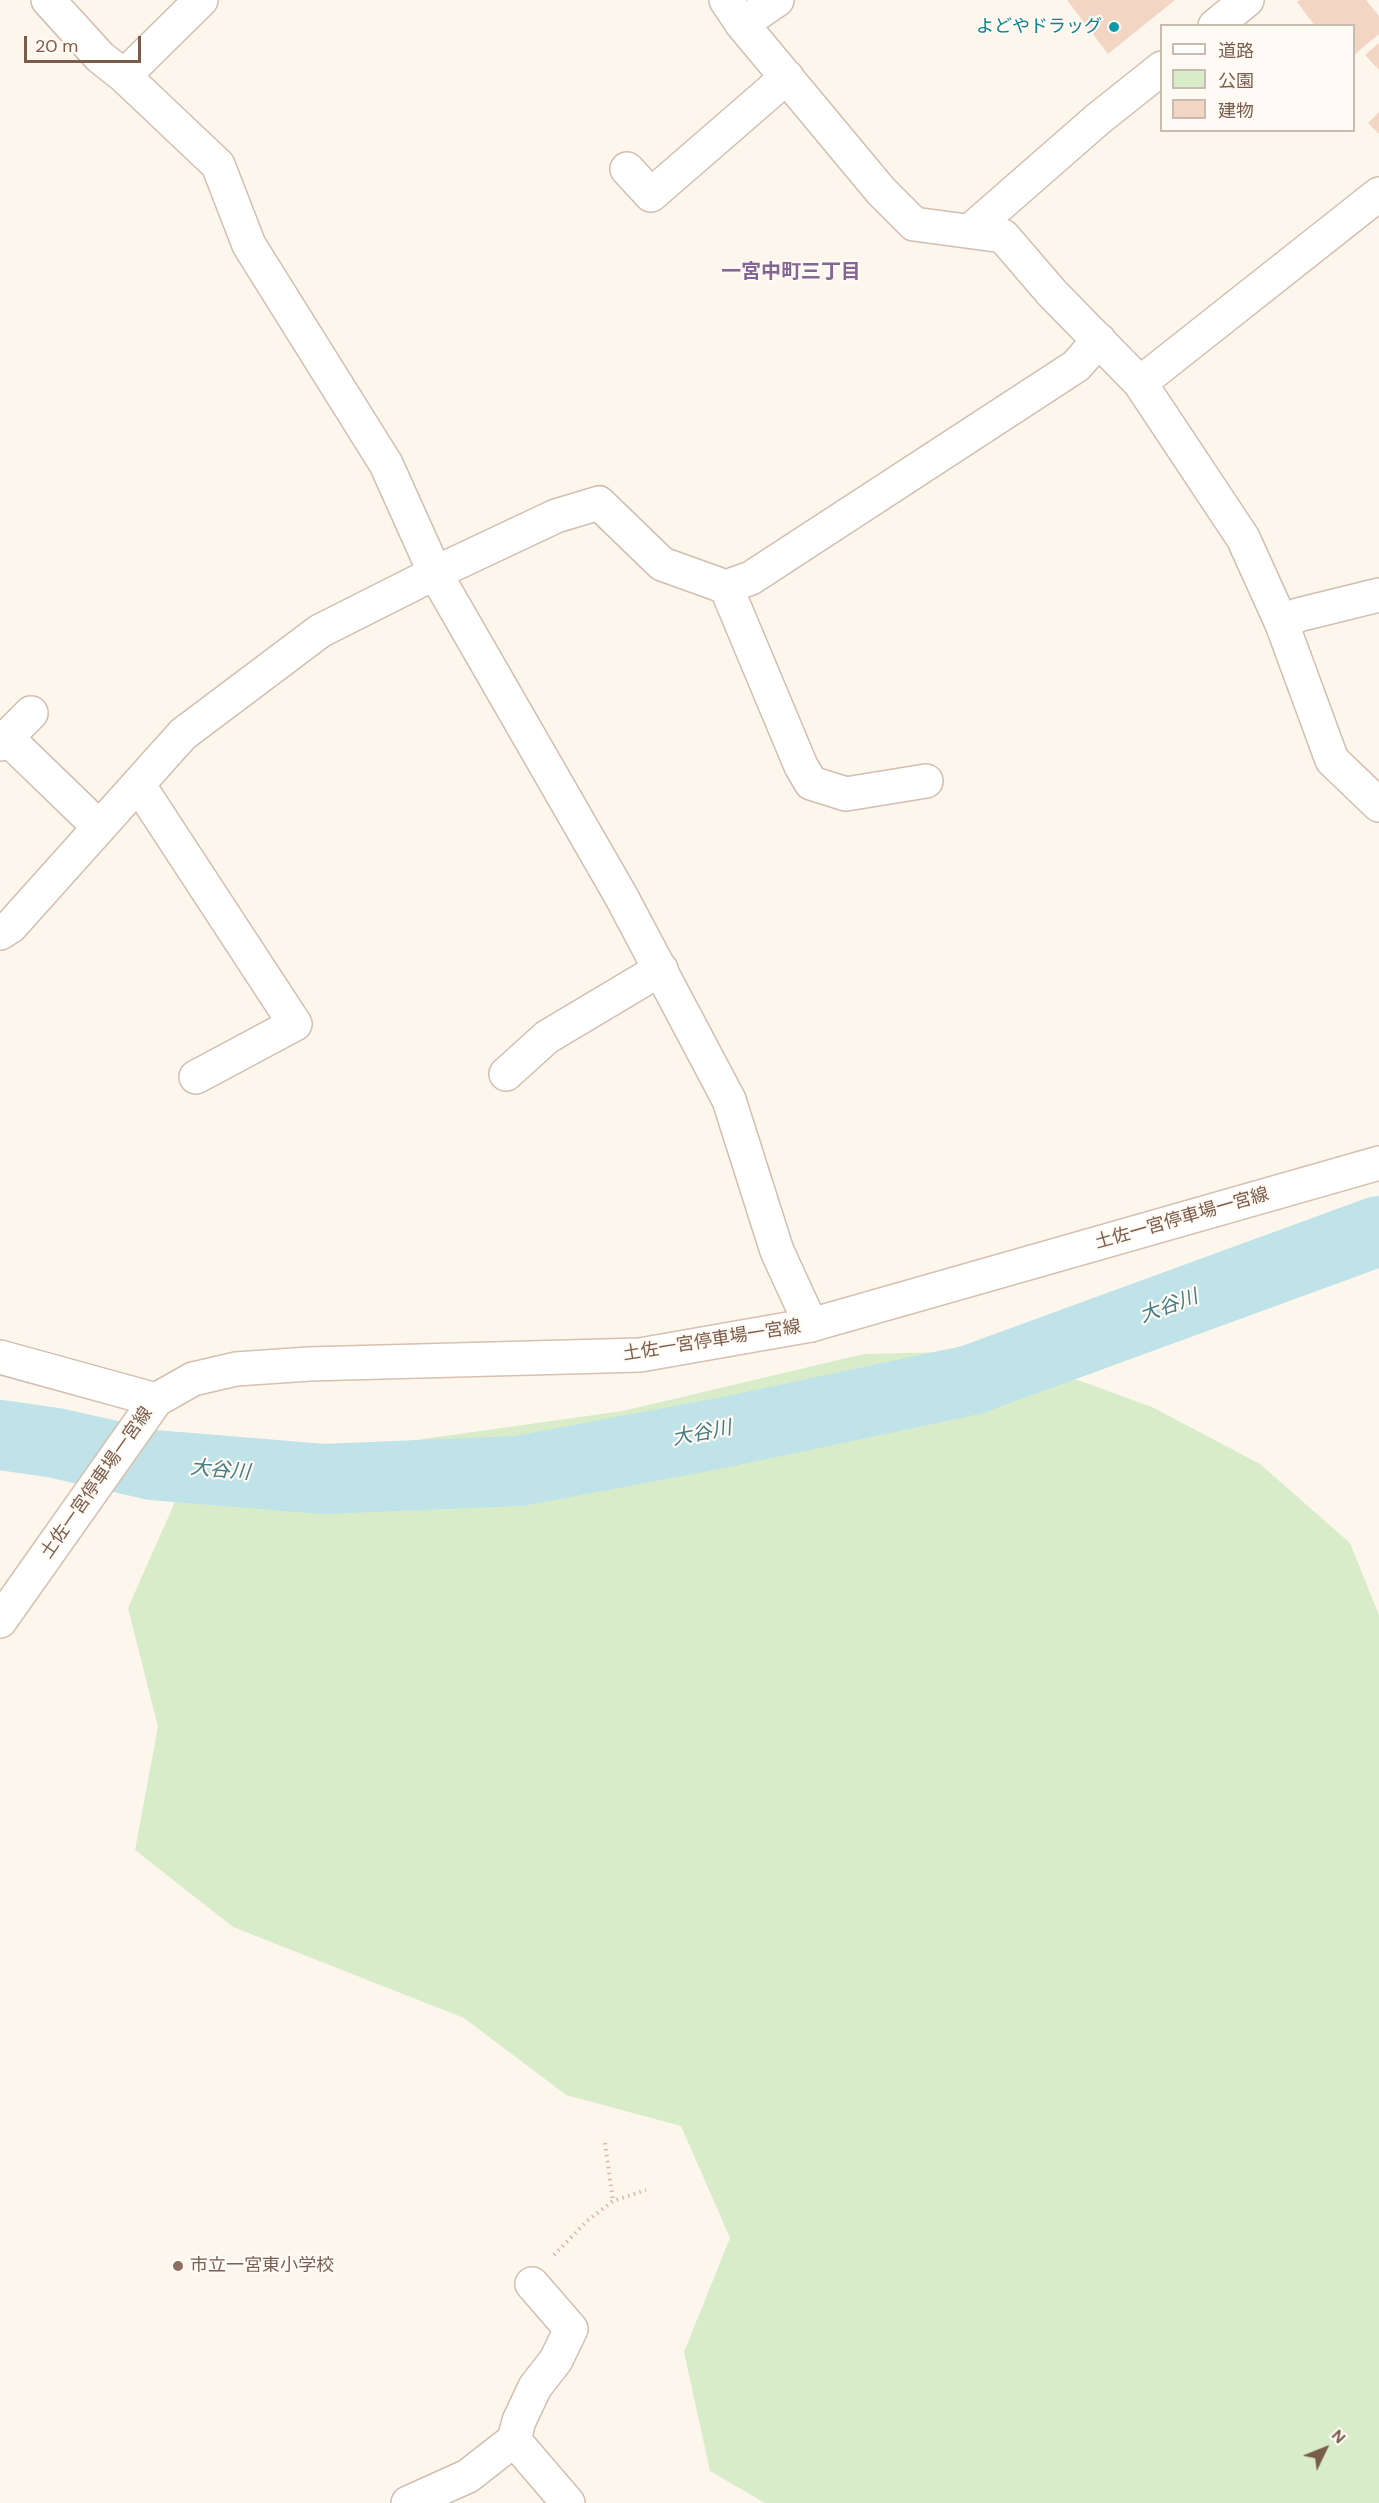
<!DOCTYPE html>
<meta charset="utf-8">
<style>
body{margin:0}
#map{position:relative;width:1379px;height:2503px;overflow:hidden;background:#fdf6ec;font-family:"DM Sans","Noto Sans JP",sans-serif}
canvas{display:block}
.legend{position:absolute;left:1160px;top:24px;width:195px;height:108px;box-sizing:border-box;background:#fffaf3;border:2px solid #cabbb1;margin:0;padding:8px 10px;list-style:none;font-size:18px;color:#7a5c4d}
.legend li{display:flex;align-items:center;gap:12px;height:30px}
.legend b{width:30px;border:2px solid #cabbb1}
.north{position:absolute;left:1295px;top:2419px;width:60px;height:60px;-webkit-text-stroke:4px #fffaf3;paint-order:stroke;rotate:47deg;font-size:16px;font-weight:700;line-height:24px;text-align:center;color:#7a5c4d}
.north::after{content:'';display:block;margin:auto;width:21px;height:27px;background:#7a5c4d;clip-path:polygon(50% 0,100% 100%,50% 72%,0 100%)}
.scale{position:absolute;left:24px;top:36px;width:117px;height:27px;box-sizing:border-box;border:3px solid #7a5c4d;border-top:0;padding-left:8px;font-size:18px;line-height:21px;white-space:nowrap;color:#7a5c4d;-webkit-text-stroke:4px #fffaf3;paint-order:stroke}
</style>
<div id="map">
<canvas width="1379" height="2503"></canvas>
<ul class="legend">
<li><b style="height:8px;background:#fff"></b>道路</li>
<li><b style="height:16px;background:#d8ecc9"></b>公園</li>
<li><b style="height:16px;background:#f3d5c3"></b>建物</li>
</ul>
<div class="north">N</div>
<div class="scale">20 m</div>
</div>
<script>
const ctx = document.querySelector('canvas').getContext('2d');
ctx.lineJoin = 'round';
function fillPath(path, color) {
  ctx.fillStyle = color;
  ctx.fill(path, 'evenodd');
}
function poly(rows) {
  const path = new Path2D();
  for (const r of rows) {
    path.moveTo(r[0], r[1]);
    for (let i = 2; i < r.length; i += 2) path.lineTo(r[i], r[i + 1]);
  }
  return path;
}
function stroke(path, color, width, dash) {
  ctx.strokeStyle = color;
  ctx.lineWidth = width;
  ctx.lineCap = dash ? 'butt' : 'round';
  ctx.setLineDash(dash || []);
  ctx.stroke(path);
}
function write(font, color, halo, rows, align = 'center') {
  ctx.font = font + ' "DM Sans","Noto Sans JP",sans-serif';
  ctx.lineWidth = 4.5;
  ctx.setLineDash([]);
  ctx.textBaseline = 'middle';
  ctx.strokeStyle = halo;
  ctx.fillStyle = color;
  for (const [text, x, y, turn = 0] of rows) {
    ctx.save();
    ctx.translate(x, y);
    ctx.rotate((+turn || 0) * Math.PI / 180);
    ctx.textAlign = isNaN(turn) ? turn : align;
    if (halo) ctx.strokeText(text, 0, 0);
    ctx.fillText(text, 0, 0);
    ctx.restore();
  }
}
fillPath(poly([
 [998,1351,1152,1407,1260,1464,1350,1543,1379,1615,1379,2503,765,2503,710,2471,684,2352,730,2238,681,2126,566,2095,464,2018,233,1927,135,1850,158,1727,128,1608,178,1495,295,1457,623,1411,864,1354]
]), '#d8ecc9');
stroke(poly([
 [0,1435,56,1443,153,1465,323,1479,519,1471,726,1432,971,1380,1379,1231]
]), '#bfe3e8', 70);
fillPath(poly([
 [1067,0,1175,0,1108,54],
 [1300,0,1366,0,1379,16,1379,34,1354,55,1354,26,1315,26,1297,2],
 [1379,43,1379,70,1365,55],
 [1379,112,1379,134,1368,123]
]), '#f3d5c3');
const minor = poly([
 [48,0,100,57,124,76,218,165,249,245,386,464,435,573,621,896,729,1100,777,1251,811,1325],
 [726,0,742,24,881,191,914,224,1003,236,1052,293,1140,383,1243,538,1282,624,1332,760,1379,805],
 [742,24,777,0],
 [1215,26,1247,0],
 [124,76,201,0],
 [627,169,651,195,787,77],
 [971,230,1098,119,1162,68],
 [1140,383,1379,194],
 [726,587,801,766,811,783,846,794,926,781],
 [1282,624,1298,615,1379,595],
 [7,738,99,827],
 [0,744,31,713],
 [138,784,295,1024,196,1077],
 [0,933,11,926,183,734,320,631,435,573,556,516,599,503,662,564,726,587,751,578,1076,366,1099,340],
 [506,1074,547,1037,661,969],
 [0,1357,156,1400],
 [514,2440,568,2503],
 [408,2503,468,2476,514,2440,519,2421,535,2387,556,2360,571,2329,532,2284]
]);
const secondary = poly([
 [0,1621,156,1400,193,1379,236,1369,309,1364,640,1355,811,1325,1379,1163]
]);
stroke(minor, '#d1beb0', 36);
stroke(secondary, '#d6c0b0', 36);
stroke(poly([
 [605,2143,613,2201],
 [554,2255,587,2221,613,2201,646,2190]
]), '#d9b8a5', 4, [1.5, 4.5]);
stroke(minor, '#fff', 33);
stroke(secondary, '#fff', 33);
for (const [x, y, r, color] of [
 [1114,27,6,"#0f9aa8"],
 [178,2266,6,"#8d6e63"]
]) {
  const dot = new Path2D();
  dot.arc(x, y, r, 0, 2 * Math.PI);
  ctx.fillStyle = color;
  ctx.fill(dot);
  stroke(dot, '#fffaf3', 2);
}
write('18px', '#0d838f', '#fffaf3', [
 ["よどやドラッグ",1102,27]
], 'right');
write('18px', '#7a5c4d', '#fffaf3', [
 ["土佐一宮停車場一宮線",1182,1219,-16],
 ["土佐一宮停車場一宮線",712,1341,-9],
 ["土佐一宮停車場一宮線",97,1483,-55]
]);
write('18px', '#785e54', '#fffaf3', [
 ["市立一宮東小学校",190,2266]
], 'left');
write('bold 20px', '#846695', '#fffaf3', [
 ["一宮中町三丁目",791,273]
]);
write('italic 20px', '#437c86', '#fffaf3', [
 ["大谷川",1169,1307,-20],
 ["大谷川",702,1434,-11],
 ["大谷川",220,1471,5]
]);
</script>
